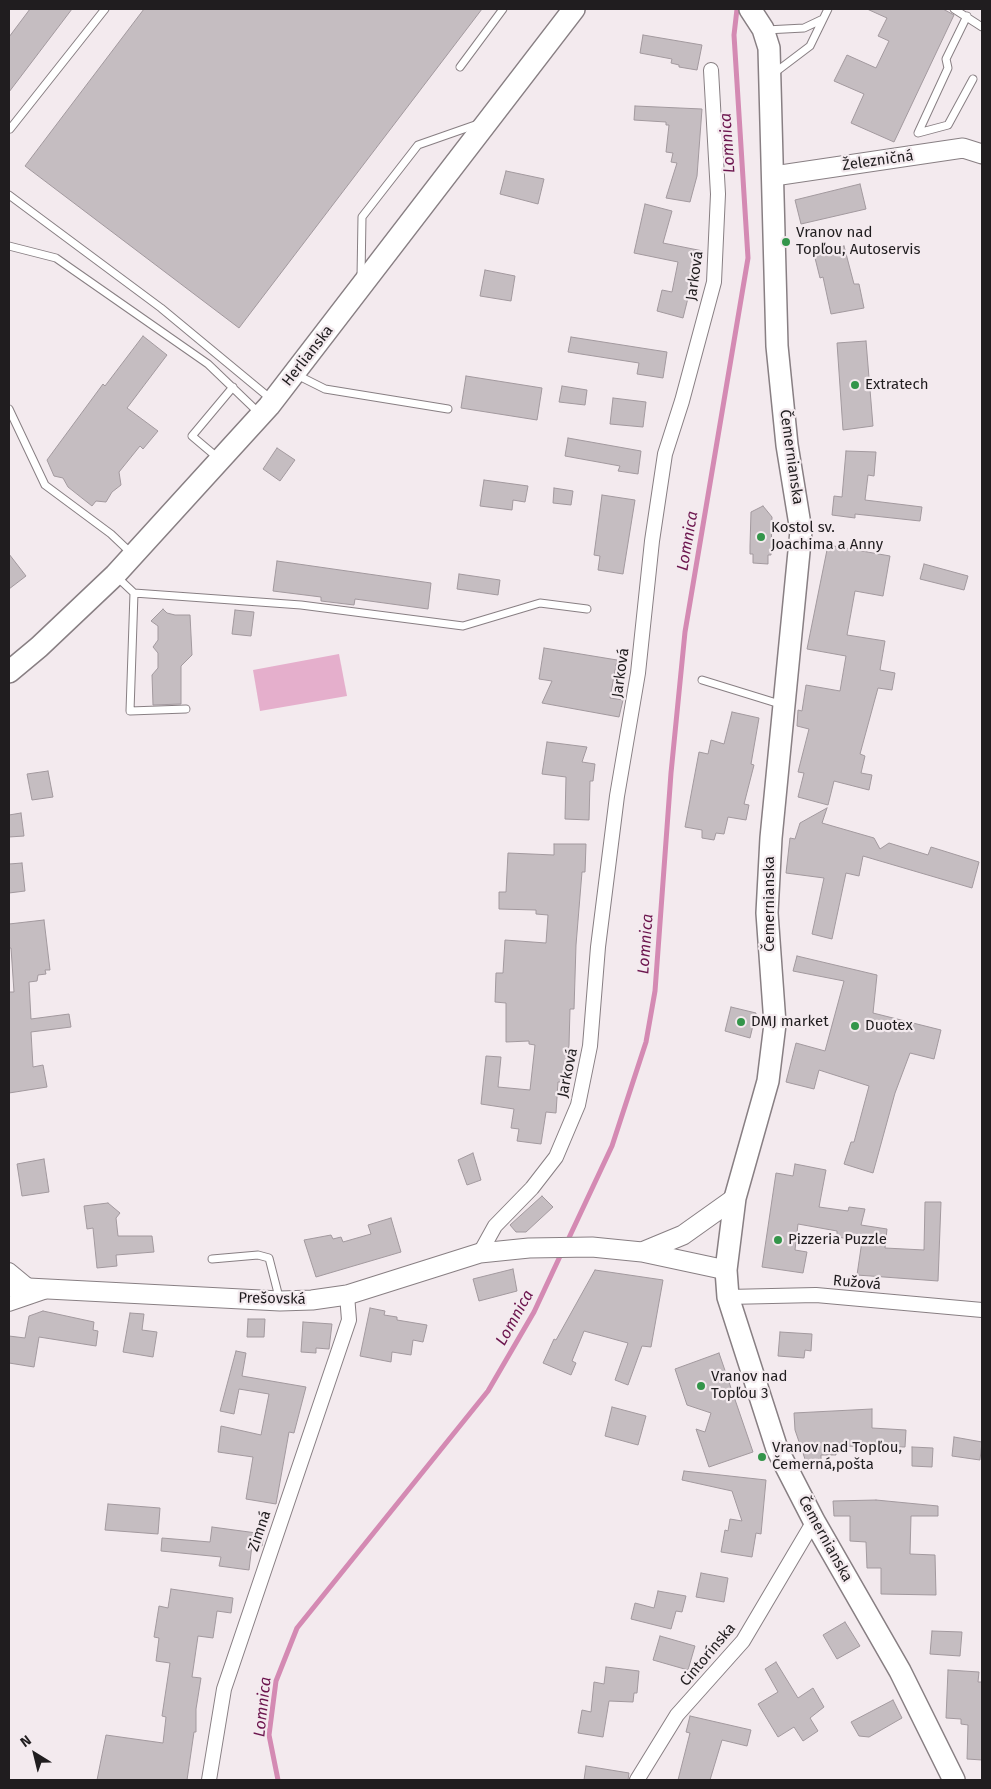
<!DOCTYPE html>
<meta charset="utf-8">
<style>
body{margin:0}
#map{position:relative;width:991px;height:1789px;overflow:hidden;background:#f3eaee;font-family:"Fira Sans",sans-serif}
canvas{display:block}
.frame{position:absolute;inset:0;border:10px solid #201d1f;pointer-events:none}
.north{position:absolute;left:10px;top:1729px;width:50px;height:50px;-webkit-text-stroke:4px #f3eaee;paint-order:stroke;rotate:324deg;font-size:14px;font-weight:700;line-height:20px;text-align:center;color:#201d1f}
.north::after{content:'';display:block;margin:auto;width:18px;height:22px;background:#201d1f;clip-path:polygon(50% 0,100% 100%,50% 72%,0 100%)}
</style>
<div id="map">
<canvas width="991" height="1789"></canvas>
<div class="frame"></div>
<div class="north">N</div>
</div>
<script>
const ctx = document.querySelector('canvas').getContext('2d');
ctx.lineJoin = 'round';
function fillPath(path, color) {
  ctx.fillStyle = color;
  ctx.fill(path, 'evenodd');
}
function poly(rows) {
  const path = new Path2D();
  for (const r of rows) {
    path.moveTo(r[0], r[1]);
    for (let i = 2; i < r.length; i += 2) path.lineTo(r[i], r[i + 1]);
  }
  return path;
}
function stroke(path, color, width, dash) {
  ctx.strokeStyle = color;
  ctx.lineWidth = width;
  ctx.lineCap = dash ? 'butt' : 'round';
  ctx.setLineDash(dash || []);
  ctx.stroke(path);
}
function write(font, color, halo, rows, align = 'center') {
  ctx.font = font + ' "Fira Sans",sans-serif';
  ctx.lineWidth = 4.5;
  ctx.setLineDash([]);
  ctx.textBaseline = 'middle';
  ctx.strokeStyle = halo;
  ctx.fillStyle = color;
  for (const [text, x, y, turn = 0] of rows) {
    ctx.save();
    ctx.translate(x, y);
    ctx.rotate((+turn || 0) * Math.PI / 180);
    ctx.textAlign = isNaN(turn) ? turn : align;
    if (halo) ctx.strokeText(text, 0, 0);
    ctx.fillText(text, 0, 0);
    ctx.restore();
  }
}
fillPath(poly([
 [339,654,347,696,260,711,253,670]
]), '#e5afcc');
stroke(poly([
 [567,1242,612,1146,646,1042,655,991,671,773,685,632,748,258,734,35,737,9],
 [278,1780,269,1735,276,1681,297,1628,488,1391,534,1312,562,1252]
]), '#d48ab3', 5);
const building = poly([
 [30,9,72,9,9,92,9,37,30,9],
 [144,9,482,9,239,328,25,166,144,9],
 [867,9,943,9,954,15,894,142,851,123,864,94,834,81,847,55,876,68,889,41,878,36,887,18,867,9],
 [643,35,702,45,697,70,679,67,679,65,671,63,672,59,640,53,643,35],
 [635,106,702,109,697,176,690,202,666,198,677,163,671,162,673,153,666,152,669,125,666,125,666,122,634,120,635,106],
 [506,171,544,179,538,204,500,194,506,171],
 [860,184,866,209,801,224,795,200,860,184],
 [645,204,672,211,663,243,703,251,698,275,694,274,683,318,657,311,662,290,672,292,678,262,634,253,645,204],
 [844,246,854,284,859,284,864,308,831,314,823,277,820,278,814,254,844,246],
 [485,270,515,276,511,301,480,296,485,270],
 [143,336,167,355,127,408,158,431,143,449,140,446,119,472,121,485,112,492,106,502,96,501,92,506,68,487,63,478,54,476,47,460,103,384,105,386,143,336],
 [571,337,667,352,663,378,637,374,639,363,568,352,571,337],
 [866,341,873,426,843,430,837,343,866,341],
 [466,376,542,388,537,420,461,408,466,376],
 [562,386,587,390,585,405,559,402,562,386],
 [613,398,646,402,643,427,610,424,613,398],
 [568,438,641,451,638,474,618,471,620,466,565,456,568,438],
 [277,448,295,460,280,481,263,469,277,448],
 [846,451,876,452,874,476,868,475,865,500,922,507,920,521,855,514,855,518,832,515,834,496,842,497,846,451],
 [484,480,528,486,525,502,513,500,512,510,480,506,484,480],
 [554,488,573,491,571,505,553,503,554,488],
 [602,495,635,500,623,574,598,570,600,556,594,555,602,495],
 [763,506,772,517,771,555,768,555,768,564,753,563,753,554,750,554,750,546,751,512,763,506],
 [828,545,890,556,883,596,855,591,847,635,885,641,880,670,895,673,892,690,878,688,860,754,865,756,861,773,872,775,869,790,834,781,828,805,798,797,804,773,798,772,809,729,797,726,798,710,802,711,806,685,840,691,846,656,807,649,828,545],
 [9,554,26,576,9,589,9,554],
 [277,561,431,583,428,609,355,599,354,605,321,601,321,597,273,591,277,561],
 [924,564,968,576,964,590,920,579,924,564],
 [459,574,500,580,498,595,457,589,459,574],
 [163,609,167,613,175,615,190,615,192,655,181,666,181,704,153,705,152,675,158,668,158,653,153,647,158,640,158,626,151,621,163,609],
 [235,610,254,612,251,636,232,634,235,610],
 [544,648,617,660,610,698,623,700,619,717,542,703,552,681,539,679,544,648],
 [732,712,759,718,751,764,754,765,744,804,749,805,746,820,728,817,724,834,716,833,714,840,702,838,702,830,685,827,699,752,708,754,711,740,724,744,732,712],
 [547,742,587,747,582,762,595,764,593,781,590,781,589,820,565,819,566,777,542,774,547,742],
 [48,771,53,797,32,800,27,774,48,771],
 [827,808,822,823,874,838,880,849,889,843,928,855,931,847,979,862,972,888,863,856,859,876,846,873,832,939,812,934,824,878,786,873,790,838,795,839,800,823,827,808],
 [21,813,24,836,9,837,9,815,21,813],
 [554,844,586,844,585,872,582,872,576,945,574,1009,570,1009,569,1045,564,1082,558,1082,556,1113,546,1112,541,1144,517,1141,519,1129,511,1128,514,1109,481,1104,486,1056,501,1057,498,1087,530,1090,535,1045,529,1044,529,1041,506,1042,506,1003,495,1002,496,973,503,973,505,940,546,943,548,915,536,914,536,910,499,909,499,892,506,892,508,853,554,855,554,844],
 [22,863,25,891,9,893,9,864,22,863],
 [44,920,50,970,45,970,46,974,38,975,37,981,29,982,31,1019,69,1014,71,1027,31,1032,33,1067,43,1065,47,1087,9,1093,9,992,14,992,11,948,9,948,9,924,44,920],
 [797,956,877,975,873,1013,941,1030,934,1059,910,1053,895,1093,873,1173,844,1164,851,1142,854,1142,869,1086,819,1070,814,1089,786,1082,796,1043,825,1051,844,981,793,971,797,956],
 [731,1007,756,1013,750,1038,725,1031,731,1007],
 [473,1153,481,1180,467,1185,458,1160,473,1153],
 [44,1159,49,1192,22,1196,17,1164,44,1159],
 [795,1164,826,1170,819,1207,848,1211,849,1207,865,1209,861,1225,887,1229,885,1248,924,1250,925,1202,941,1202,938,1281,857,1275,862,1241,837,1237,837,1231,798,1224,795,1250,807,1252,803,1273,762,1267,776,1173,793,1176,795,1164],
 [542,1196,553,1207,526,1232,516,1232,510,1225,542,1196],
 [108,1203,120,1213,116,1218,118,1236,152,1236,154,1252,116,1255,117,1266,97,1268,93,1228,87,1229,84,1206,108,1203],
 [391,1218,401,1252,316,1277,304,1240,331,1235,333,1239,341,1237,343,1242,371,1234,368,1225,391,1218],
 [513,1269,517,1291,479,1301,473,1279,513,1269],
 [595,1270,663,1280,651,1347,642,1346,628,1385,615,1380,628,1343,584,1331,572,1361,576,1363,571,1375,543,1363,554,1339,556,1340,595,1270],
 [370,1308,385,1311,384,1315,397,1317,397,1320,427,1325,423,1342,413,1340,411,1355,392,1352,391,1362,360,1356,370,1308],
 [43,1311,94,1322,93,1330,98,1331,96,1346,39,1337,34,1367,9,1363,9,1336,25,1338,29,1316,43,1311],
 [130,1313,144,1314,142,1330,157,1332,153,1357,123,1352,130,1313],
 [248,1319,265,1319,264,1337,247,1337,248,1319],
 [303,1322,332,1324,329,1349,316,1348,316,1353,301,1352,303,1322],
 [780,1332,812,1334,811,1351,805,1350,804,1358,778,1356,780,1332],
 [236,1351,246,1353,242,1376,306,1387,294,1433,289,1432,276,1504,246,1499,253,1457,218,1452,221,1426,261,1435,269,1394,239,1389,234,1414,220,1411,236,1351],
 [719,1353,753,1452,709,1467,696,1429,705,1432,711,1413,687,1405,675,1369,719,1353],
 [612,1407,646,1416,638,1445,605,1436,612,1407],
 [872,1409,872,1428,906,1430,905,1447,836,1446,836,1455,821,1455,821,1462,806,1462,795,1430,794,1413,872,1409],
 [954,1437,982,1442,980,1460,952,1456,954,1437],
 [912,1447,933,1448,932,1467,912,1466,912,1447],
 [684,1471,766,1480,761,1534,756,1533,752,1557,721,1552,725,1530,728,1531,730,1519,742,1521,732,1491,682,1480,684,1471],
 [876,1500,938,1506,938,1516,911,1516,910,1554,935,1555,936,1595,881,1594,881,1568,867,1568,866,1542,850,1541,850,1516,834,1516,833,1501,876,1500],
 [108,1504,160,1508,158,1534,105,1530,108,1504],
 [212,1527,264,1534,262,1546,252,1545,249,1570,219,1566,221,1557,161,1551,162,1538,210,1542,212,1527],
 [701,1573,728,1578,724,1602,696,1597,701,1573],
 [171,1589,233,1598,231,1613,217,1611,213,1638,198,1636,192,1677,201,1678,196,1709,196,1732,194,1732,187,1780,97,1780,106,1735,163,1743,166,1717,162,1716,170,1663,156,1661,159,1638,154,1637,159,1606,168,1608,171,1589],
 [658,1591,686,1596,682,1612,676,1611,671,1629,631,1619,635,1603,654,1608,658,1591],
 [845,1622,860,1646,837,1659,823,1635,845,1622],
 [932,1631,962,1632,960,1656,930,1654,932,1631],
 [660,1636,695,1646,688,1670,653,1660,660,1636],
 [776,1662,798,1698,813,1688,824,1707,810,1718,818,1731,803,1741,794,1727,778,1737,758,1704,778,1692,765,1669,776,1662],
 [606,1667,639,1671,637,1693,634,1693,633,1702,609,1701,603,1737,578,1733,582,1710,591,1712,594,1682,604,1684,606,1667],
 [948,1670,979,1672,978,1682,982,1682,982,1760,967,1759,968,1725,961,1724,961,1719,946,1718,948,1670],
 [893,1700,902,1718,869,1737,859,1736,851,1722,893,1700],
 [690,1716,751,1730,747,1746,722,1740,710,1780,678,1780,690,1733,686,1732,690,1716],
 [586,1766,629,1773,628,1780,584,1780,586,1766]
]);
fillPath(building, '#c5bdc1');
stroke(building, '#a2999e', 1);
const lane = poly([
 [954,9,982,27],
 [967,16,946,59,948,68,918,133,948,125,973,79],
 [766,30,804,28,823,19],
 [460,67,503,9],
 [773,74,810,46,828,9],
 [10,129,105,9],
 [9,195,161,308,271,399],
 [9,246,56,258,208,364,259,413],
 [361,277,362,217,418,145,478,124],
 [297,375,325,389,448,409],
 [9,409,45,485,111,534,131,553],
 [218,458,192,436,233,387],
 [117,577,134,593,301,605,463,626,540,603,587,609],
 [134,593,130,711,186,709],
 [702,680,783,705],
 [212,1259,258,1255,269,1258,280,1301]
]);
const street = poly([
 [480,1253,495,1226,532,1188,556,1157,578,1105,590,1046,598,947,617,796,638,673,652,541,665,454,682,401,714,282,718,194,711,70],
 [9,1270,32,1289],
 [728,1297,816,1295,982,1310],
 [9,1304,44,1292],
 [209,1780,224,1689,349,1320,347,1295],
 [637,1780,677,1715,743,1641,814,1521]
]);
const secondary = poly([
 [774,176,963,148,982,154],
 [642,1252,683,1235,735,1198],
 [9,1287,280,1301,312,1300,347,1295,480,1253,529,1248,592,1247,642,1252,726,1270]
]);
const primary = poly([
 [750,9,763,29,769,48,777,346,787,445,801,531,771,838,767,913,775,1024,768,1081,735,1198,726,1270,728,1297,777,1449,814,1521,900,1671,954,1780],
 [9,672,39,647,115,575,269,406,574,9]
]);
stroke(lane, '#887f83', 9);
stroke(street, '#887f83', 16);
stroke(secondary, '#887f83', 21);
stroke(primary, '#887f83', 24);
stroke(lane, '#fff', 7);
stroke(street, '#fff', 14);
stroke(secondary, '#fff', 19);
stroke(primary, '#fff', 21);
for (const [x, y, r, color] of [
 [786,242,5,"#33954a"],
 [855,385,5,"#33954a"],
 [761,537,5,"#33954a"],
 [741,1022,5,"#33954a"],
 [855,1026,5,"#33954a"],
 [778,1240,5,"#33954a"],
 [701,1386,5,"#33954a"],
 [762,1457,5,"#33954a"]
]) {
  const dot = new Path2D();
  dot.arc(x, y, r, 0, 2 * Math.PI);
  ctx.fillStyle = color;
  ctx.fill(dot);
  stroke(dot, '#f3eaee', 2);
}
write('15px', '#201d1f', '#f3eaee', [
 ["Železničná",878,161,-8],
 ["Jarková",695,276,-82],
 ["Herlianska",308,356,-52],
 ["Čemernianska",791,457,82],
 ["Jarková",621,673,-82],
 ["Čemernianska",770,904,-90],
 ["Jarková",568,1073,-78],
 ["Ružová",857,1283,5],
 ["Prešovská",272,1299,1],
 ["Zimná",260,1531,-71],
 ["Čemernianska",825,1539,61],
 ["Cintorínska",708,1655,-50]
]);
write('15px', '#201d1f', '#f3eaee', [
 ["Vranov nad",796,233],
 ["Topľou, Autoservis",796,250],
 ["Extratech",865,385],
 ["Kostol sv.",771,528],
 ["Joachima a Anny",771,545],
 ["DMJ market",751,1022],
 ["Duotex",865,1026],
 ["Pizzeria Puzzle",788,1240],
 ["Vranov nad",711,1377],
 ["Topľou 3",711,1394],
 ["Vranov nad Topľou,",772,1448],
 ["Čemerná,pošta",772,1465]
], 'left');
write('italic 16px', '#6b144d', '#f3eaee', [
 ["Lomnica",728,143,-94],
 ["Lomnica",688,541,-80],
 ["Lomnica",646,944,-86],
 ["Lomnica",515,1318,-61],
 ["Lomnica",263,1707,-84]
]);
</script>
